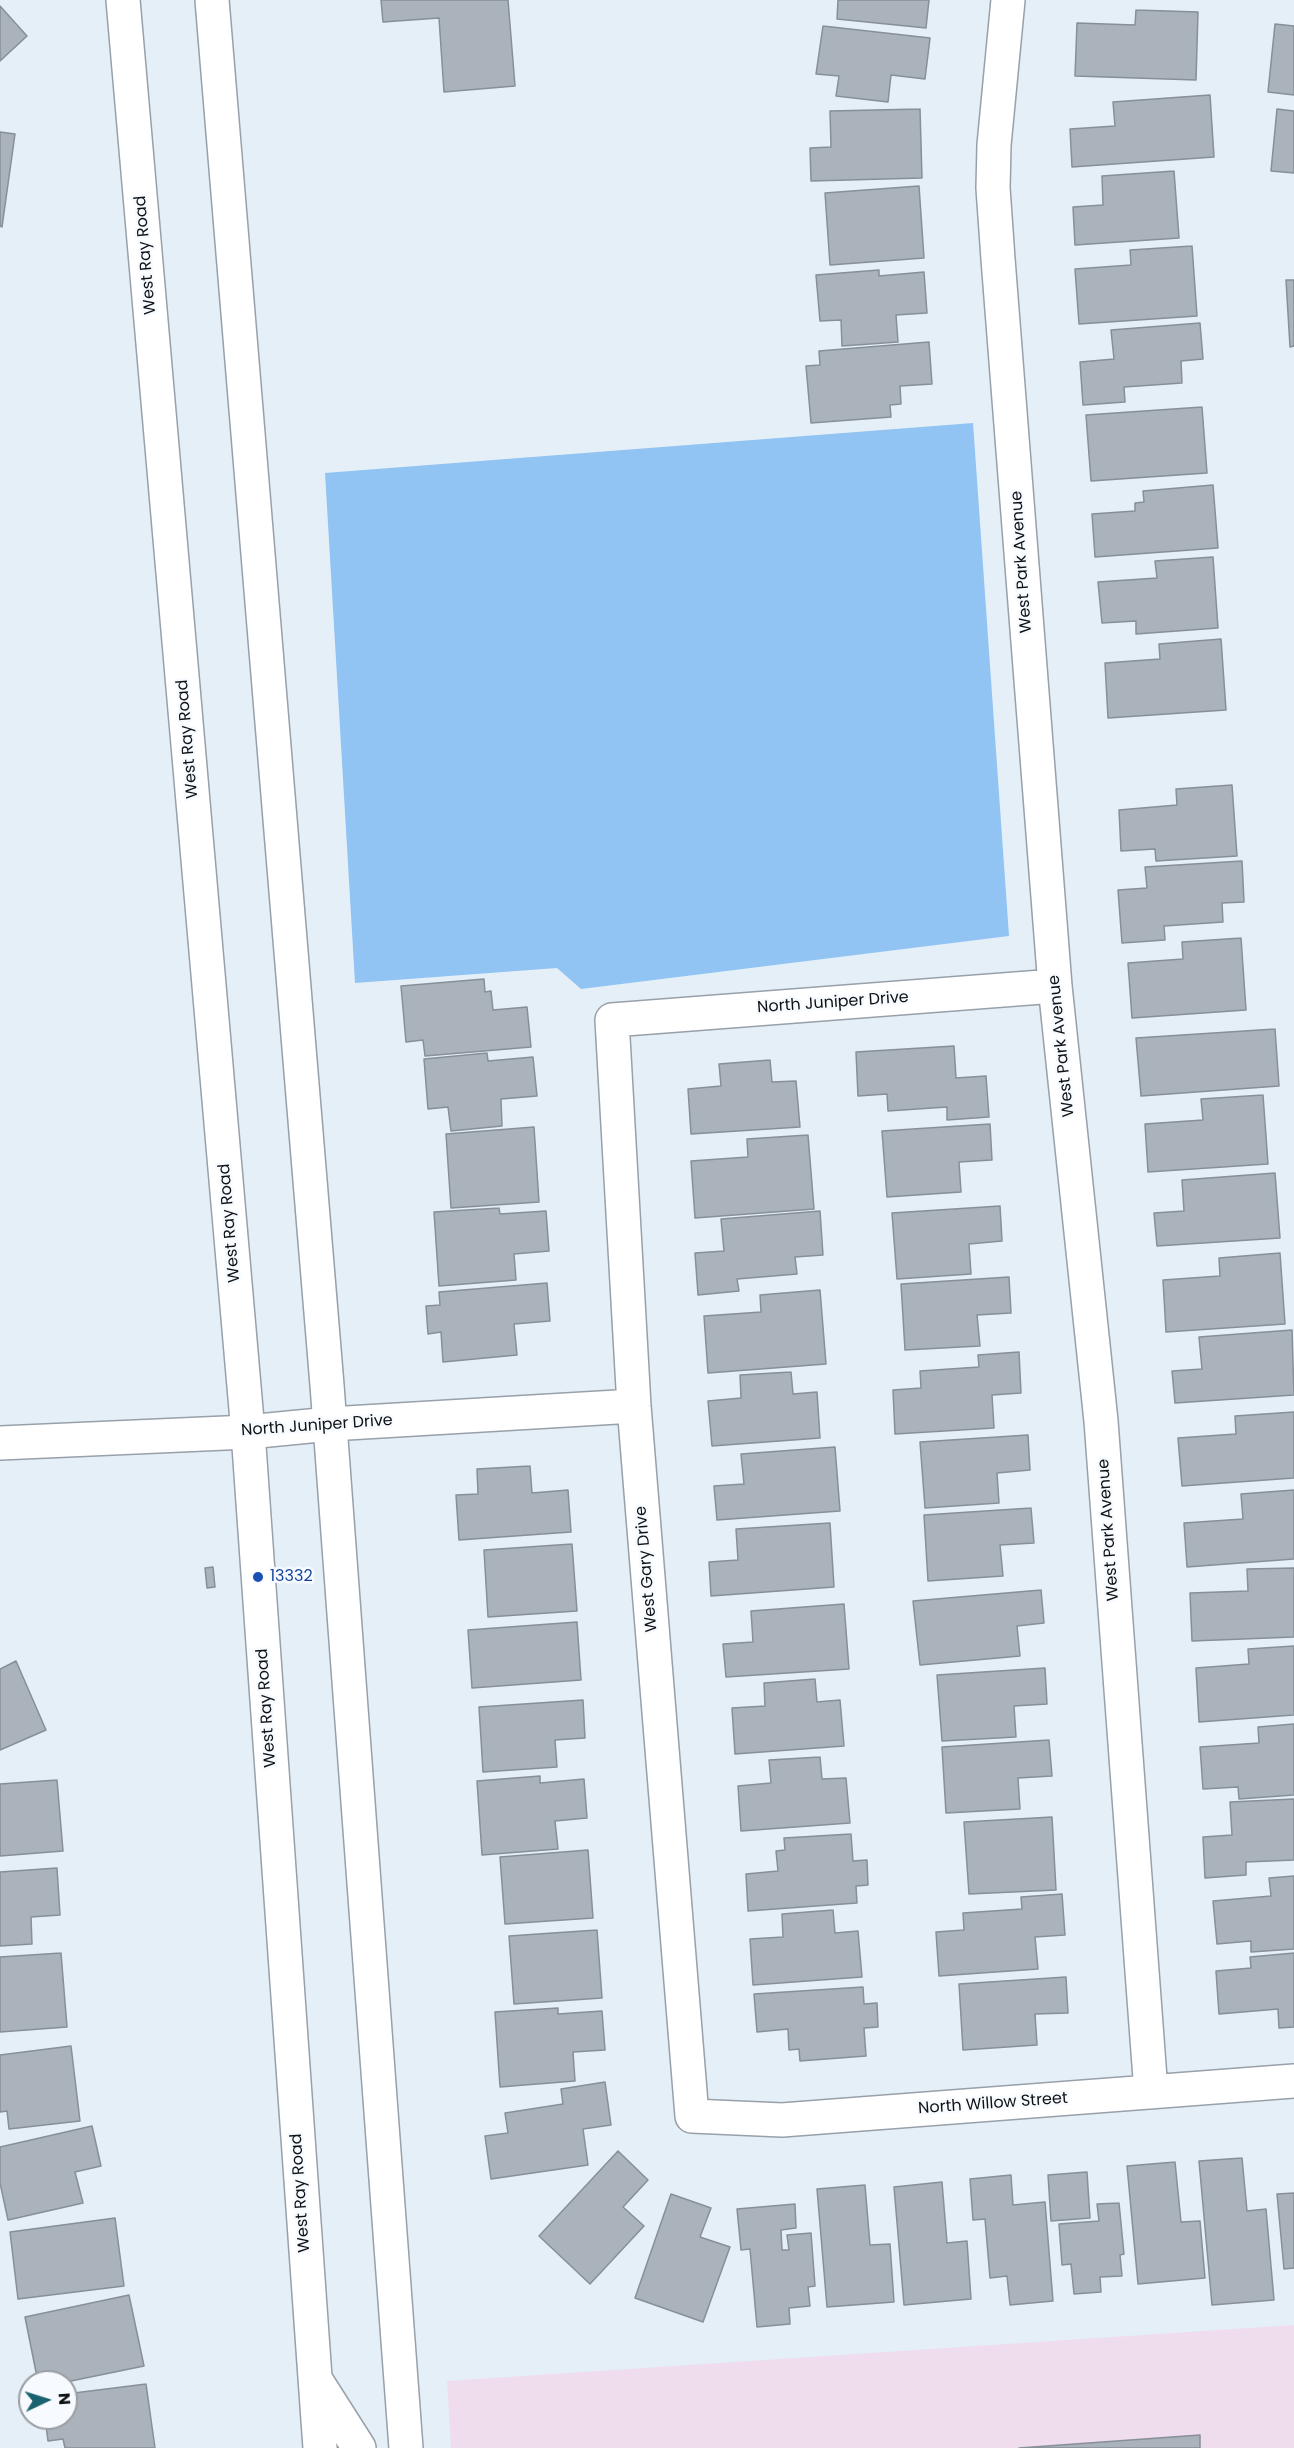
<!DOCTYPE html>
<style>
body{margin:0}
#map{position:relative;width:1294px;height:2448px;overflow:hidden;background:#e5eff8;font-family:Poppins,sans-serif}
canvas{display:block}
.north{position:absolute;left:18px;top:2370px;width:60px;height:60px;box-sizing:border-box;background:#f7fbff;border:2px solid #9a9ea1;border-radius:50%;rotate:86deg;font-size:16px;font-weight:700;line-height:24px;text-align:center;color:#0f1215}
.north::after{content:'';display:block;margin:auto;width:21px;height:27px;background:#196270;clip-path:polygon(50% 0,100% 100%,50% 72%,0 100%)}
</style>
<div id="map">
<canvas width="1294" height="2448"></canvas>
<div class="north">N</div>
</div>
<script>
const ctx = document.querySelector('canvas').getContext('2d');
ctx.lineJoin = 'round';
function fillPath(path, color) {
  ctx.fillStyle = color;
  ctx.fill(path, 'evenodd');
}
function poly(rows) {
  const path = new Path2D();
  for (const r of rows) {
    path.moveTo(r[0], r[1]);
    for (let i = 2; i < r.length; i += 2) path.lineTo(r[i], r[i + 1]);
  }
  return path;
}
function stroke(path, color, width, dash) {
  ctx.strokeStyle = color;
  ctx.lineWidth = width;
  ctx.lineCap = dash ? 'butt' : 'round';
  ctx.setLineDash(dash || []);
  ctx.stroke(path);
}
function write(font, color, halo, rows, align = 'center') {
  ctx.font = font + ' Poppins,sans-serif';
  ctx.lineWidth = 5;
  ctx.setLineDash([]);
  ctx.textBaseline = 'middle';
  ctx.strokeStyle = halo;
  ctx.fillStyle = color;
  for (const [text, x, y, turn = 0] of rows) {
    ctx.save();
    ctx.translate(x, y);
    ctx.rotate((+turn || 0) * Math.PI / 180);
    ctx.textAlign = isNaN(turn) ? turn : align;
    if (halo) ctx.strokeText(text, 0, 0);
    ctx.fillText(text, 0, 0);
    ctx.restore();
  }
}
fillPath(poly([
 [1294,2325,1294,2448,451,2448,447,2381]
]), '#efdded');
fillPath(poly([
 [973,423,1009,936,581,989,557,968,355,983,325,473]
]), '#91c4f3');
const building = poly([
 [381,0,508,0,515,86,444,92,439,18,383,22,381,0],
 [838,0,929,0,926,28,837,19,838,0],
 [0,6,27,36,0,61,0,6],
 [1136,10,1198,12,1196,80,1075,76,1077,23,1135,25,1136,10],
 [1275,24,1294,26,1294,95,1268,92,1275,24],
 [823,26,930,38,925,79,891,75,888,102,836,96,839,76,816,74,823,26],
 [1210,95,1214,157,1072,167,1070,129,1115,126,1113,102,1210,95],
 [920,109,922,178,811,181,810,148,831,147,830,111,920,109],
 [1277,109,1294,111,1294,173,1271,171,1277,109],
 [0,132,15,134,2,227,0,226,0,132],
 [1174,171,1179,238,1075,245,1073,207,1103,205,1102,176,1174,171],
 [919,186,924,258,830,265,825,193,919,186],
 [1192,246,1197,316,1079,324,1075,269,1131,265,1130,250,1192,246],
 [879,270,879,276,924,272,927,313,896,315,898,342,842,346,841,320,820,321,816,275,879,270],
 [1286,280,1294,280,1294,346,1290,347,1286,280],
 [1200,323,1203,359,1181,361,1182,383,1124,387,1125,402,1083,405,1080,362,1114,359,1111,330,1200,323],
 [929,342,932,384,900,386,901,404,890,405,891,417,811,423,806,366,820,365,819,351,929,342],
 [1202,407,1207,473,1091,481,1086,415,1202,407],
 [1213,485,1218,548,1095,557,1092,514,1135,511,1135,503,1144,502,1143,491,1213,485],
 [1213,557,1218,628,1136,634,1136,621,1102,623,1098,582,1157,578,1155,561,1213,557],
 [1221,639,1226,710,1108,718,1105,663,1160,659,1159,644,1221,639],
 [1232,785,1237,856,1156,861,1155,849,1121,851,1119,810,1177,805,1176,789,1232,785],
 [1242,861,1244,902,1222,903,1223,922,1164,926,1165,940,1122,943,1118,890,1147,888,1145,867,1242,861],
 [1241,938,1246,1010,1132,1018,1128,963,1183,959,1182,942,1241,938],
 [484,979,485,992,491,991,493,1010,527,1007,531,1047,425,1056,423,1040,406,1042,401,986,484,979],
 [1275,1029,1279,1086,1141,1096,1136,1038,1275,1029],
 [954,1046,956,1078,986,1076,989,1117,947,1120,947,1107,888,1111,887,1094,858,1096,856,1052,954,1046],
 [487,1053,488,1061,533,1057,537,1096,501,1099,502,1126,451,1131,448,1107,428,1109,424,1059,487,1053],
 [770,1060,772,1082,796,1081,800,1127,691,1134,688,1089,721,1086,719,1064,770,1060],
 [1263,1095,1268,1164,1148,1172,1145,1124,1203,1120,1201,1099,1263,1095],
 [990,1124,992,1160,959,1162,961,1192,887,1197,882,1131,990,1124],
 [534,1127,539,1202,451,1208,446,1134,534,1127],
 [808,1135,814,1209,695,1218,691,1161,748,1157,747,1139,808,1135],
 [1275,1173,1280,1238,1157,1246,1154,1213,1184,1211,1182,1180,1275,1173],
 [1000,1206,1002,1241,969,1244,971,1274,897,1279,892,1213,1000,1206],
 [499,1208,500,1214,546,1211,549,1251,514,1254,516,1280,439,1286,434,1212,499,1208],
 [820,1211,823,1255,795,1257,797,1274,737,1279,739,1291,698,1295,695,1253,724,1251,721,1219,820,1211],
 [1280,1253,1285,1324,1166,1332,1163,1280,1220,1276,1219,1258,1280,1253],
 [1009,1277,1011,1313,977,1315,980,1346,905,1350,901,1284,1009,1277],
 [547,1283,550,1321,514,1324,517,1355,443,1362,441,1332,428,1334,426,1306,440,1305,439,1292,547,1283],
 [820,1290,826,1364,708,1373,704,1316,761,1312,760,1295,820,1290],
 [1292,1330,1294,1395,1175,1403,1172,1371,1202,1369,1199,1337,1292,1330],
 [1019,1352,1021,1393,992,1395,994,1428,895,1434,893,1390,921,1388,920,1371,979,1367,978,1355,1019,1352],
 [791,1372,793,1394,817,1392,820,1438,712,1446,708,1401,741,1398,740,1375,791,1372],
 [1294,1412,1294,1478,1182,1486,1178,1438,1236,1434,1235,1416,1294,1412],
 [1028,1435,1030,1470,997,1473,999,1503,925,1508,920,1442,1028,1435],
 [835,1447,840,1511,717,1520,714,1486,744,1484,741,1454,835,1447],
 [530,1466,532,1493,568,1490,571,1532,459,1540,456,1495,478,1494,477,1469,530,1466],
 [1294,1490,1294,1559,1187,1567,1184,1523,1243,1519,1241,1494,1294,1490],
 [1031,1508,1034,1543,1000,1545,1003,1576,928,1581,924,1515,1031,1508],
 [830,1523,834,1587,711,1596,709,1562,738,1560,736,1529,830,1523],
 [572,1544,577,1611,488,1617,484,1550,572,1544],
 [213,1567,215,1587,207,1588,205,1568,213,1567],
 [1294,1568,1294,1637,1192,1641,1190,1593,1248,1591,1247,1569,1294,1568],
 [1041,1590,1044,1623,1017,1626,1020,1656,920,1665,913,1601,1041,1590],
 [844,1604,849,1669,726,1677,723,1644,753,1642,751,1611,844,1604],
 [577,1622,581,1680,472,1688,468,1630,577,1622],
 [1294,1646,1294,1715,1199,1722,1196,1668,1249,1664,1248,1649,1294,1646],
 [16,1661,46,1730,0,1750,0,1669,16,1661],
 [1045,1668,1047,1704,1014,1706,1016,1737,942,1741,937,1675,1045,1668],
 [815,1679,817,1702,840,1700,844,1746,735,1754,732,1708,765,1706,764,1683,815,1679],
 [583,1700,585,1738,555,1740,557,1767,483,1772,479,1707,583,1700],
 [1294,1724,1294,1795,1239,1799,1238,1787,1203,1789,1200,1747,1259,1743,1258,1727,1294,1724],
 [1049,1740,1052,1776,1018,1778,1020,1809,946,1813,942,1747,1049,1740],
 [820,1757,822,1779,846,1778,850,1823,741,1831,738,1786,771,1783,769,1760,820,1757],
 [540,1776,540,1783,584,1779,587,1818,555,1821,558,1849,482,1855,477,1781,540,1776],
 [57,1780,63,1851,0,1856,0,1784,57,1780],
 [1294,1799,1294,1860,1246,1862,1246,1875,1205,1878,1203,1837,1232,1835,1230,1802,1294,1799],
 [1052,1817,1056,1890,969,1894,964,1822,1052,1817],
 [851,1834,853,1861,867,1860,868,1885,856,1886,857,1903,748,1911,746,1874,778,1871,776,1851,785,1850,784,1838,851,1834],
 [588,1850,593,1918,505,1924,500,1857,588,1850],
 [57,1868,60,1915,31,1917,32,1944,0,1946,0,1872,57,1868],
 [1294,1876,1294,1949,1251,1952,1251,1941,1217,1944,1213,1901,1271,1896,1269,1878,1294,1876],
 [1062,1894,1065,1935,1035,1937,1038,1969,939,1976,936,1932,964,1930,963,1913,1022,1909,1021,1897,1062,1894],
 [833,1910,835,1933,858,1931,862,1977,753,1985,750,1939,783,1937,782,1914,833,1910],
 [597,1930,602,1998,514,2004,509,1936,597,1930],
 [61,1953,67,2027,0,2032,0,1957,61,1953],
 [1294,1953,1294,2027,1279,2028,1278,2009,1219,2014,1216,1971,1251,1968,1250,1957,1294,1953],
 [1066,1977,1068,2013,1035,2014,1037,2045,963,2050,959,1984,1066,1977],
 [863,1987,864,2004,877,2003,878,2027,864,2028,866,2056,800,2061,799,2049,789,2050,788,2029,757,2032,754,1994,863,1987],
 [558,2008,558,2014,602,2011,605,2050,573,2052,575,2081,500,2087,495,2012,558,2008],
 [71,2046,80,2121,9,2129,7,2111,0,2112,0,2055,71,2046],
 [605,2082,611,2125,583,2129,588,2165,491,2179,485,2136,508,2133,505,2113,563,2104,561,2089,605,2082],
 [92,2126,101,2166,75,2172,83,2203,8,2220,0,2183,0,2147,92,2126],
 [618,2151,648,2180,623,2207,644,2226,590,2284,539,2236,618,2151],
 [1242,2158,1247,2211,1266,2209,1274,2300,1212,2305,1199,2161,1242,2158],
 [1175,2162,1181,2222,1200,2221,1205,2278,1138,2284,1127,2166,1175,2162],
 [1087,2172,1090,2218,1051,2221,1048,2175,1087,2172],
 [1011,2175,1013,2205,1045,2202,1053,2301,1010,2305,1007,2276,990,2278,985,2219,973,2220,970,2179,1011,2175],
 [942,2182,947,2243,967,2241,971,2299,904,2305,894,2187,942,2182],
 [865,2185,870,2245,890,2244,894,2302,827,2307,817,2189,865,2185],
 [1294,2193,1294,2268,1284,2269,1277,2194,1294,2193],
 [671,2194,711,2208,700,2237,730,2247,703,2322,635,2298,671,2194],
 [1119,2203,1124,2254,1120,2255,1122,2276,1100,2277,1101,2292,1074,2294,1071,2264,1062,2265,1059,2224,1099,2221,1097,2204,1119,2203],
 [795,2204,796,2228,781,2230,782,2250,789,2250,787,2235,811,2233,815,2286,808,2287,810,2306,789,2308,790,2324,757,2327,750,2249,741,2250,737,2209,795,2204],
 [115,2218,124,2286,18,2299,10,2232,115,2218],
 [129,2295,144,2366,66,2382,38,2382,25,2317,129,2295],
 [146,2384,155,2448,65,2448,63,2439,48,2441,45,2418,66,2418,66,2394,146,2384],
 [1200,2435,1200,2448,1019,2448,1200,2435]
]);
fillPath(building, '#aab2bb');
stroke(building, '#878f97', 1.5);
const minor = poly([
 [1008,0,994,145,993,188,998,259,1055,986,1101,1421,1151,2092],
 [1055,986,612,1020,634,1406,692,2116,782,2120,1294,2081],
 [0,1443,248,1432,330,1424,634,1406]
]);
const major = poly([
 [123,0,248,1432,320,2448],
 [212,0,327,1385,406,2448],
 [317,2382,359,2448]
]);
stroke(minor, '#98a0a9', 36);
stroke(major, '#98a0a9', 36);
stroke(minor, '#fff', 33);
stroke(major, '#fff', 33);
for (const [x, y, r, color] of [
 [258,1577,6,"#1a4fb4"]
]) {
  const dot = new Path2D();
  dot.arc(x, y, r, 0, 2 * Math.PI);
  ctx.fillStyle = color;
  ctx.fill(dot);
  stroke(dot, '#f7fbff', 2);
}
write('16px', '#0f1215', '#f7fbff', [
 ["West Ray Road",146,255,-95],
 ["West Park Avenue",1022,562,-94],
 ["West Ray Road",188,739,-95],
 ["North Juniper Drive",833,1003,-4],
 ["West Park Avenue",1062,1046,-96],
 ["West Ray Road",230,1223,-95],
 ["North Juniper Drive",317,1426,-4],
 ["West Park Avenue",1109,1530,-94],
 ["West Gary Drive",647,1569,-95],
 ["West Ray Road",267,1708,-94],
 ["North Willow Street",993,2104,-4],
 ["West Ray Road",301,2193,-94]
]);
write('16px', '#164399', '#f7fbff', [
 ["13332",270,1577]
], 'left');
</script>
